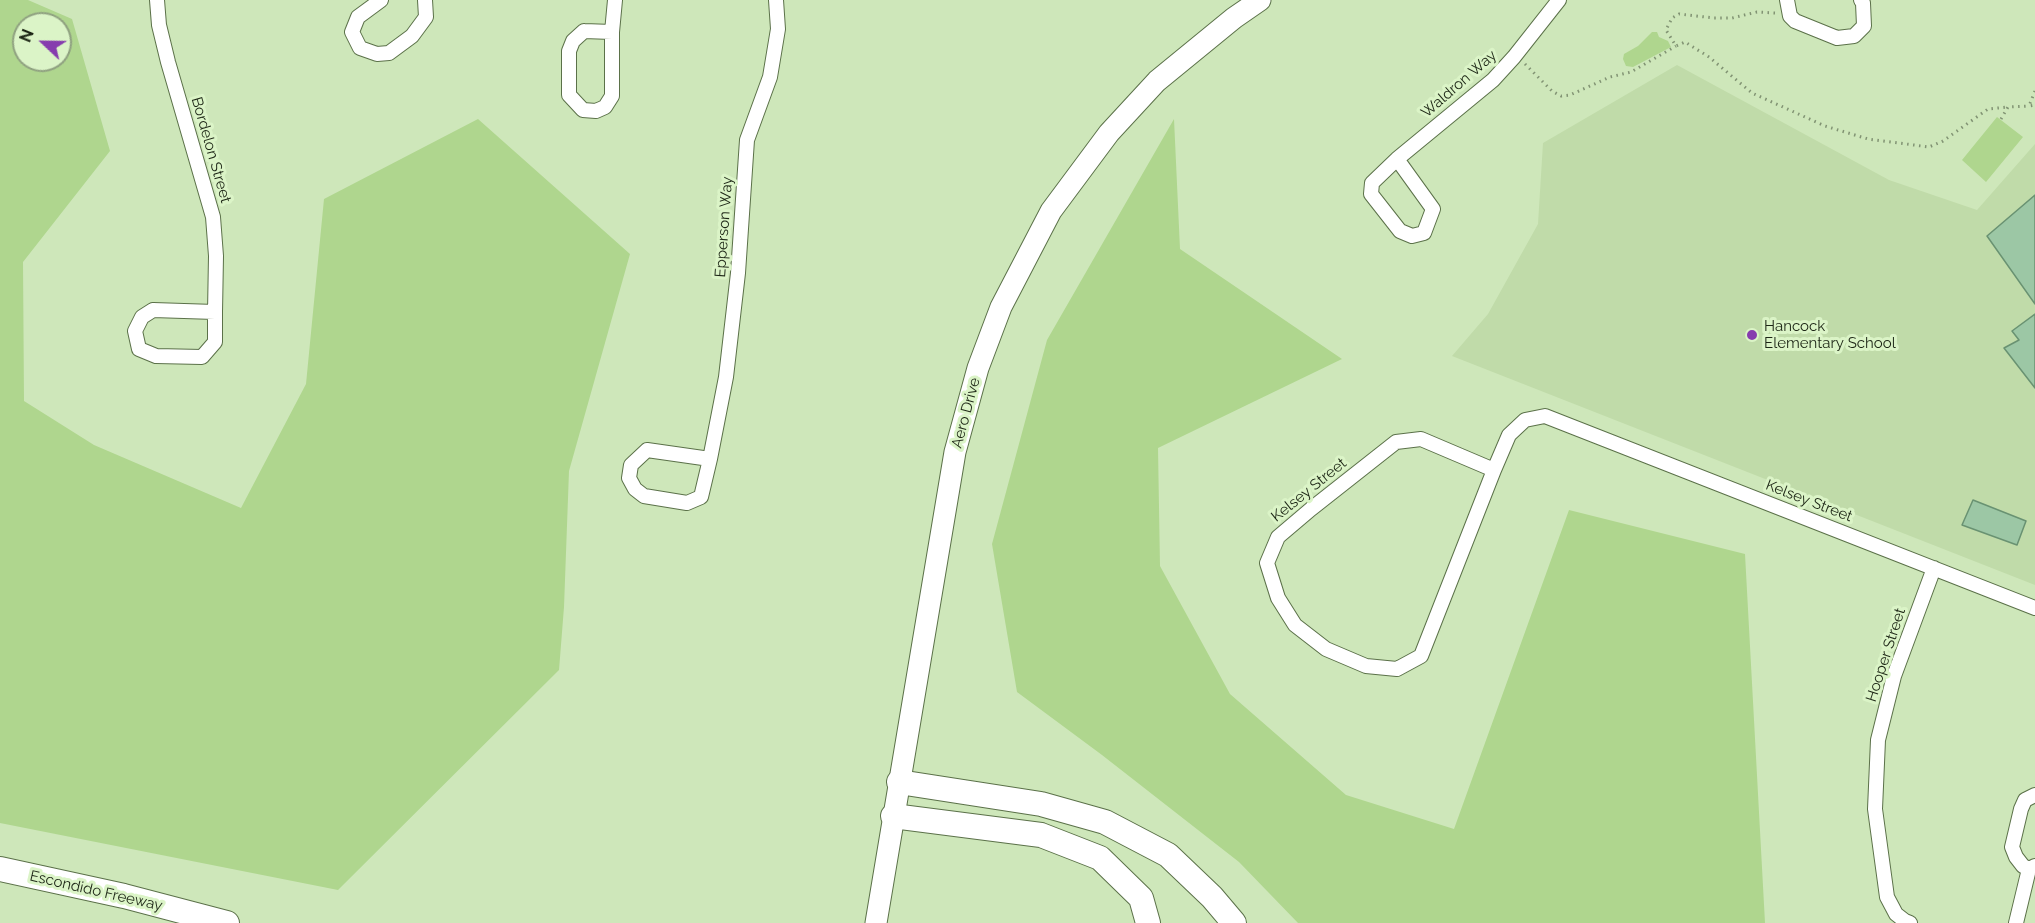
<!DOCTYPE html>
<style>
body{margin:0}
#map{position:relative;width:2035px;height:923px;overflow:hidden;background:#cee7ba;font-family:Raleway,sans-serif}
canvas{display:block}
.north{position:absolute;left:12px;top:12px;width:60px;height:60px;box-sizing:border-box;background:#dbf4c7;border:2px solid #8fa180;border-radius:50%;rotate:292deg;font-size:16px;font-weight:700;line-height:24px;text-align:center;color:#1c2515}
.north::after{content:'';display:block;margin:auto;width:21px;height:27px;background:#863cae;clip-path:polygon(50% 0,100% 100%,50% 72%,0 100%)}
</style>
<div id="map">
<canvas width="2035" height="923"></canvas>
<div class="north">N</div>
</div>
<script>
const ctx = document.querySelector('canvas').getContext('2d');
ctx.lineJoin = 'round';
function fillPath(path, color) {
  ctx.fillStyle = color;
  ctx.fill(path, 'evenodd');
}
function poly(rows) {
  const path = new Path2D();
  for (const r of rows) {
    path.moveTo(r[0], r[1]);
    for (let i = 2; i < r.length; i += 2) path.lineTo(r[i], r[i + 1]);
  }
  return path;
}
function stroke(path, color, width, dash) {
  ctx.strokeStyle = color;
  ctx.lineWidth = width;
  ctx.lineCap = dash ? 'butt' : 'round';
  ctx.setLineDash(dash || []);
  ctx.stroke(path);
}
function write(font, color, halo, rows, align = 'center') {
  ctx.font = font + ' Raleway,sans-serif';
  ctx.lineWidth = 6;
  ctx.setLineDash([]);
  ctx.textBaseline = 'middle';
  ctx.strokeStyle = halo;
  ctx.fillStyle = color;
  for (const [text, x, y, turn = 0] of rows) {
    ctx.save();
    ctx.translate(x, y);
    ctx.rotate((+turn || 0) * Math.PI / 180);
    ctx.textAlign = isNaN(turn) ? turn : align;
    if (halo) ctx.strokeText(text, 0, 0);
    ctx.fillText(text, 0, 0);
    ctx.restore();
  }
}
fillPath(poly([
 [1677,65,1889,180,1977,210,2035,144,2035,585,1452,356,1488,314,1538,224,1543,143]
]), '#c0dba9');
fillPath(poly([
 [0,0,28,0,72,19,110,151,23,262,24,401,94,445,241,508,306,384,324,199,478,119,630,254,569,471,564,607,559,670,338,890,0,823],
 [24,24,60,24,60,60,24,60],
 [1652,32,1657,32,1659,37,1668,41,1671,47,1633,67,1626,66,1623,59,1624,54,1638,46],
 [1997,117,2023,137,1986,182,1962,160],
 [1174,119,1180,249,1342,359,1158,448,1160,566,1230,694,1346,795,1454,829,1569,510,1745,554,1765,923,1298,923,1239,862,1102,755,1017,692,992,544,1047,340]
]), '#afd68e');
const building = poly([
 [2035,195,2035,304,1987,236,2035,195],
 [2035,314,2035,388,2004,348,2019,340,2012,331,2035,314],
 [1973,500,2026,521,2017,545,1962,525,1973,500]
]);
fillPath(building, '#9cc7a5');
stroke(building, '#699272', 1.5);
const street = poly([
 [157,0,159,25,168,62,213,217,216,256,215,312],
 [381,0,358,17,352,32,360,48,377,54,389,53,412,36,426,17,425,0],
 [1787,0,1790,16,1795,21,1837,38,1854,36,1864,26,1863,3,1861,0],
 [584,31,612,32,612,96,605,107,596,111,583,110,569,95,569,51,573,41,584,31],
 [612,32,615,0],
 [1397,159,1493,80,1514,57,1559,0],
 [1397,159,1433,209,1424,233,1412,236,1400,231,1371,194,1372,183,1397,159],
 [153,310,215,312,215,342,202,357,156,356,139,349,135,331,142,317,153,310],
 [1421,439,1494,470,1421,656,1397,669,1366,666,1326,649,1295,625,1278,598,1267,563,1278,537,1311,509,1396,442,1421,439],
 [647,450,710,459,701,497,687,503,644,496,635,489,629,478,631,465,647,450],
 [710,459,726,377,738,273,747,140,770,77,778,29,776,0],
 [1494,470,1509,435,1525,420,1545,416,2035,608],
 [2029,869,2023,866,2016,857,2012,847,2021,809,2025,800,2035,795],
 [1910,923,1905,921,1896,914,1887,897,1875,809,1878,740,1894,676,1934,568],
 [2016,923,2029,869,2035,866]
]);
const primary = poly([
 [876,923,955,452,978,368,1001,307,1051,211,1109,133,1157,81,1234,18,1260,0]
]);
const highway = poly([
 [899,782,1041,804,1105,822,1168,855,1212,897,1234,923],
 [893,816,1041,835,1100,858,1141,898,1148,923],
 [0,869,124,896,227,923]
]);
stroke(street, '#5b7149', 16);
stroke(primary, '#5b7149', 23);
stroke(highway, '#5b7149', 26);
stroke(poly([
 [1775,13,1757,12,1732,18,1714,18,1679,14,1672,18,1666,30,1676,46,1685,42,1709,57,1752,93,1825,126,1868,139,1929,147,1943,141,1988,109,2008,107],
 [1525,64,1552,91,1561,96,1570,95,1610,77,1631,72,1676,46],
 [2035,91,2029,106,2035,105],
 [2001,119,2008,107,2029,106]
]), '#819373', 3, [1.5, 4.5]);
stroke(street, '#fff', 14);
stroke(primary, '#fff', 21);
stroke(highway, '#fff', 24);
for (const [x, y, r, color] of [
 [1752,335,6,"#863cae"]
]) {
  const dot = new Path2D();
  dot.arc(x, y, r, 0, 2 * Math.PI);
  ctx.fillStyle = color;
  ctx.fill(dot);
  stroke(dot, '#dbf4c7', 2);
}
write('15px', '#1c2515', '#dbf4c7', [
 ["Waldron Way",1459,84,-41],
 ["Bordelon Street",211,150,74],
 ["Epperson Way",724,227,-86],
 ["Aero Drive",966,413,-75],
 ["Kelsey Street",1309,490,-39],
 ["Kelsey Street",1809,501,21],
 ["Hooper Street",1886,655,-72],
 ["Escondido Freeway",96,891,13]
]);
write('15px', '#1c2515', '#dbf4c7', [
 ["Hancock",1764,326],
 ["Elementary School",1764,343]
], 'left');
</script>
